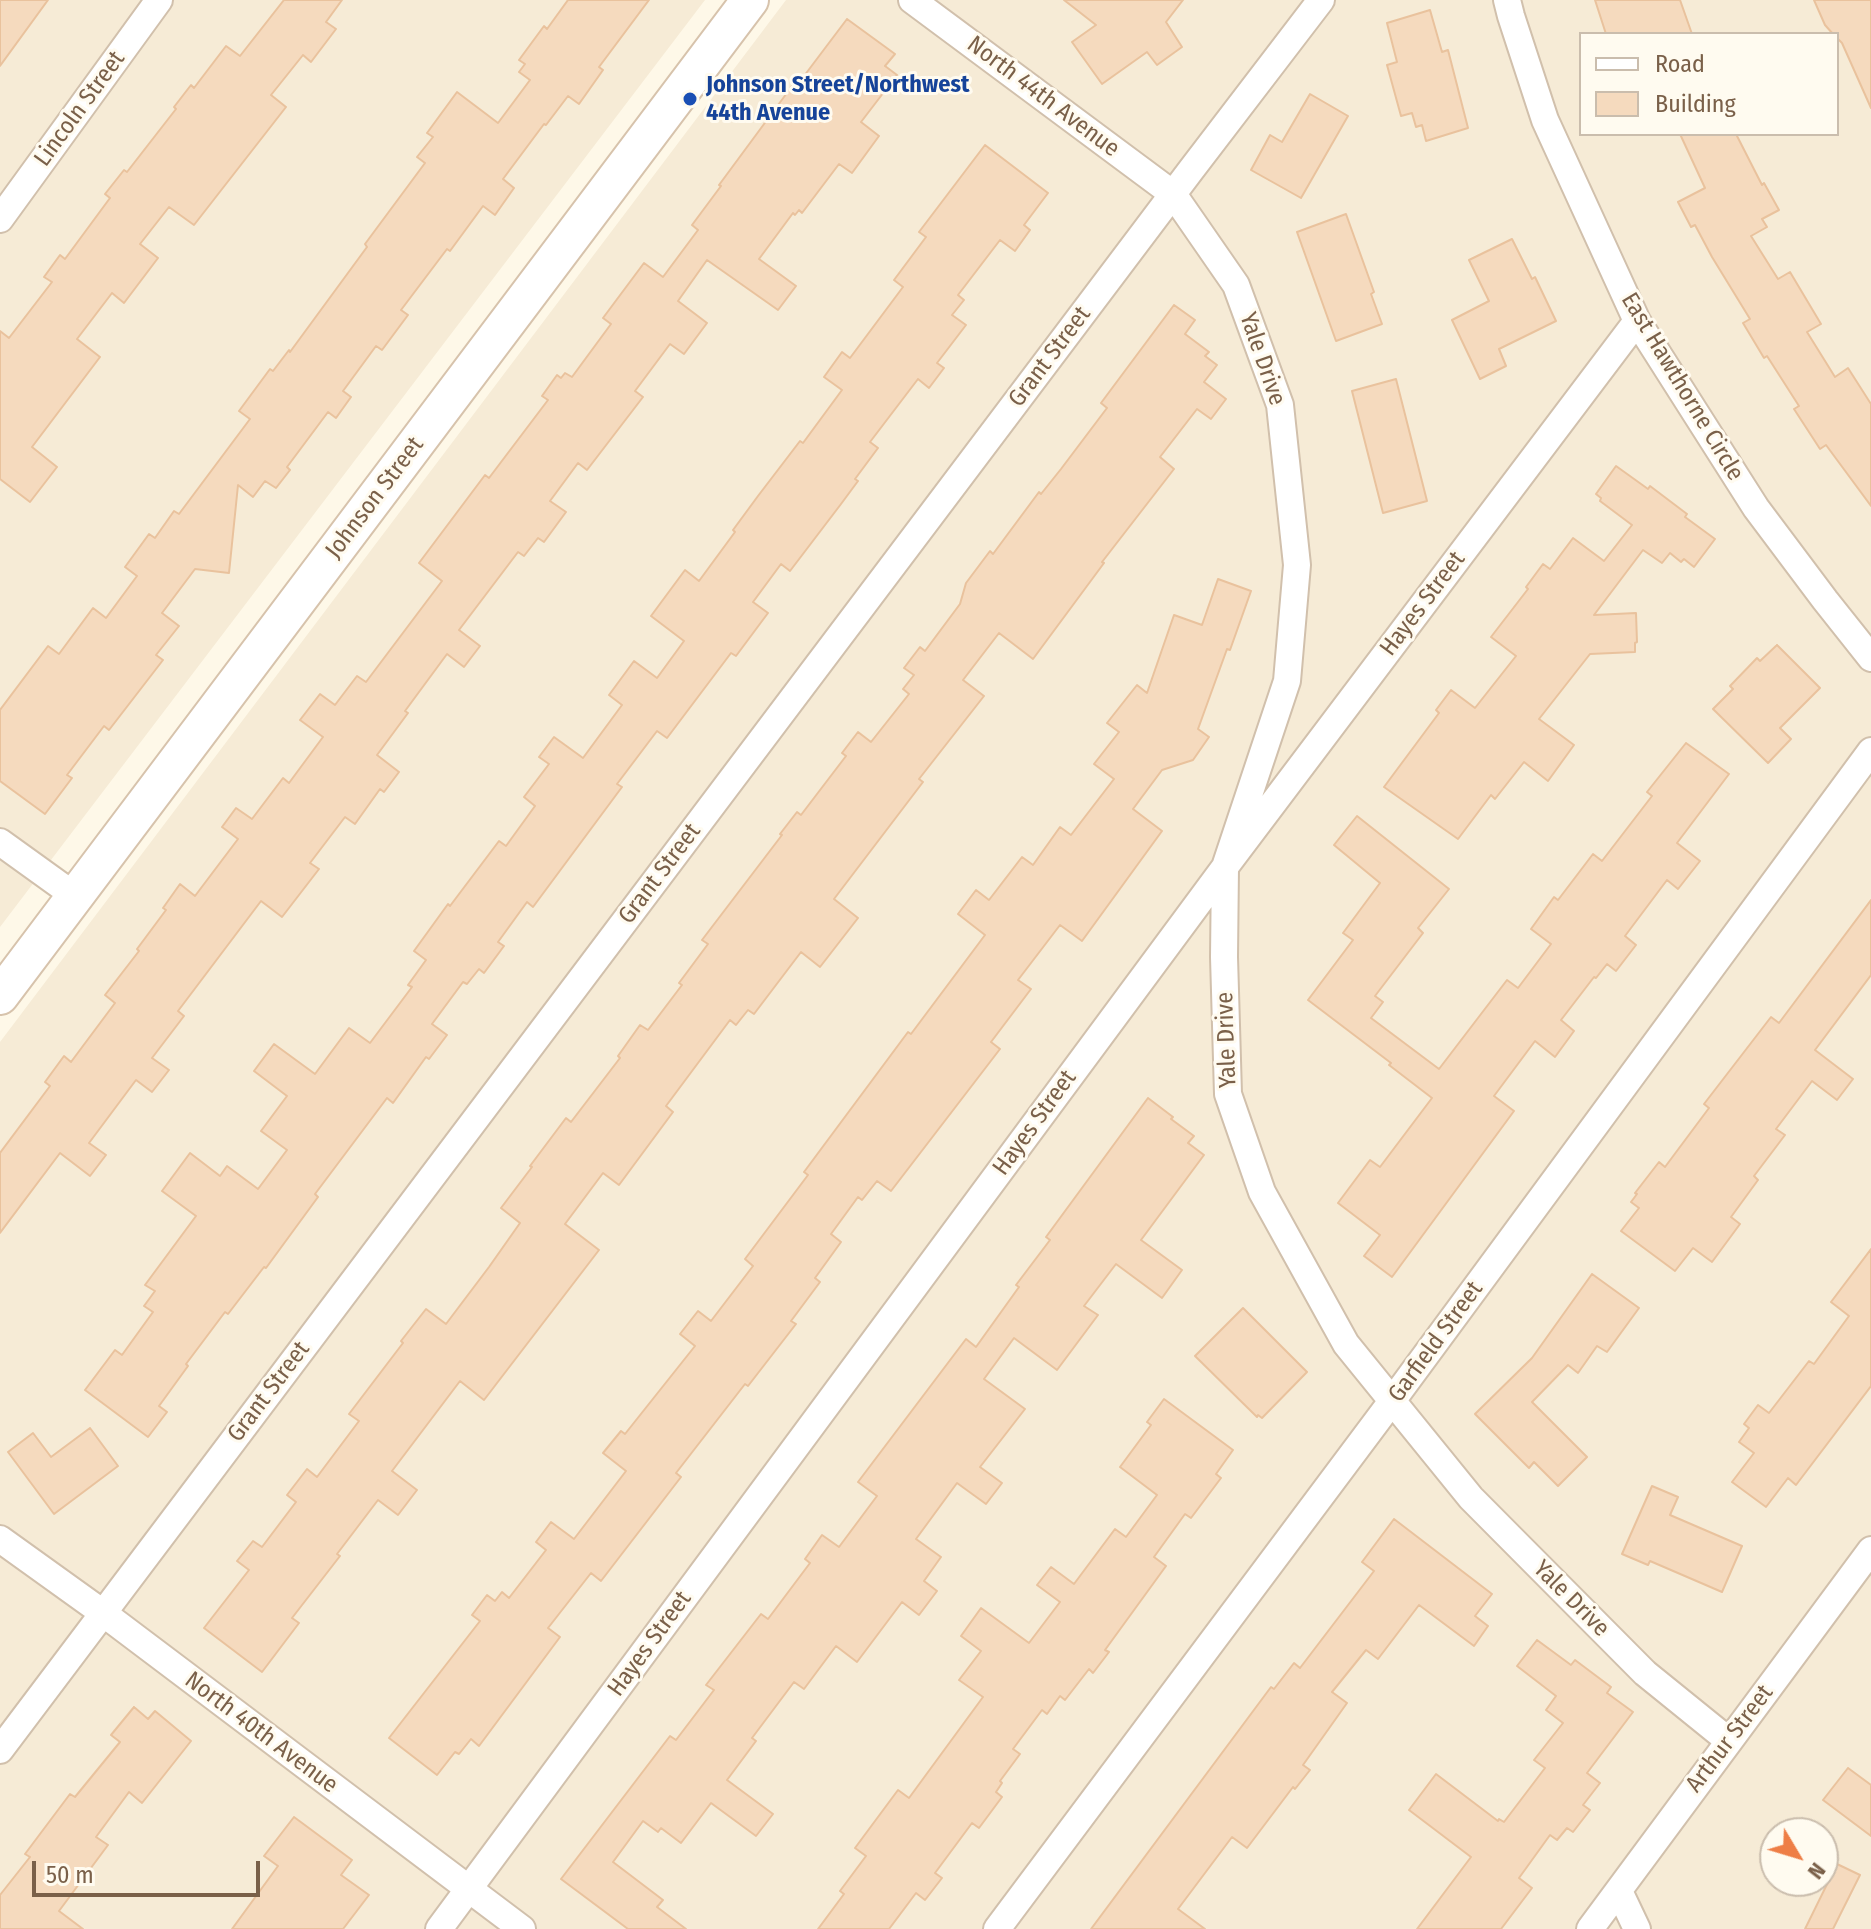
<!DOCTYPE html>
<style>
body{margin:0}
#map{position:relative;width:1871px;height:1929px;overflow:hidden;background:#fef8e8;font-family:"Fira Sans Condensed",sans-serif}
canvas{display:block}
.legend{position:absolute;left:1579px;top:32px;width:260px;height:104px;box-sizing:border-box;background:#fffbf0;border:2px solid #cabdad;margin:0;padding:10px 14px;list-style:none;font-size:24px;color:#7a6049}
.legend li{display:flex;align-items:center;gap:16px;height:40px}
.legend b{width:40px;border:2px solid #cabdad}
.north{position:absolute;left:1759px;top:1817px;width:80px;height:80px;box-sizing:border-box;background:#fffbf0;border:2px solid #cabdad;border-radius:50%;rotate:128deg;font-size:22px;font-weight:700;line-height:32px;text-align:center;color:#7a6049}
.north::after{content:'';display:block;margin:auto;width:28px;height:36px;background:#ee7e46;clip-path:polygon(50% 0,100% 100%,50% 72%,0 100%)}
.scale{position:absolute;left:32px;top:1861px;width:228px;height:36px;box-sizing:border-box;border:4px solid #7a6049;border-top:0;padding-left:10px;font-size:24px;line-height:28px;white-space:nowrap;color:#7a6049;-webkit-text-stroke:6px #fffbf0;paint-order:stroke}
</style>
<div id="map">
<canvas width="1871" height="1929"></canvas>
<ul class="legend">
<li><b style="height:10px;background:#fff"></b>Road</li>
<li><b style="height:22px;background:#f5dabe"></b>Building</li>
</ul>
<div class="north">N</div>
<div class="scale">50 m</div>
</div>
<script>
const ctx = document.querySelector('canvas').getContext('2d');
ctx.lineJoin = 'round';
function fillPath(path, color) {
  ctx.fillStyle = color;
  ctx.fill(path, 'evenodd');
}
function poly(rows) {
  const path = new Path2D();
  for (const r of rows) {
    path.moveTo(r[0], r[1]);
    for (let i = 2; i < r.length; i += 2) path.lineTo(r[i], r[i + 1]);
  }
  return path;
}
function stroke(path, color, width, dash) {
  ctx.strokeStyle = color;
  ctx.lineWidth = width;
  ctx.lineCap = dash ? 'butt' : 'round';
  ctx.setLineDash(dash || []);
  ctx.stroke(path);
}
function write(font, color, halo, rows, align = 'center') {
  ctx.font = font + ' "Fira Sans Condensed",sans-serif';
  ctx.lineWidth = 6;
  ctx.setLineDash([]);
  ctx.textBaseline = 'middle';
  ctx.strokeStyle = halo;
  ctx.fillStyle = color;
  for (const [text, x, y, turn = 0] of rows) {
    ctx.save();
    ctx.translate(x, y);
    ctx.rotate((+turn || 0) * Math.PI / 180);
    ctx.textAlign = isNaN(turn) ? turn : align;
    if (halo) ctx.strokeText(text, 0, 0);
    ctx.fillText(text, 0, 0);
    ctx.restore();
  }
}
fillPath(poly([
 [0,0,705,0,0,927],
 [786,0,1871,0,1871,1929,0,1929,0,1042],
 [1581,34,1837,34,1837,134,1581,134],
 [1775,1833,1823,1833,1823,1881,1775,1881]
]), '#f6ebd6');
const building = poly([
 [0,0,48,0,0,66,0,0],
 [284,0,342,0,326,22,336,29,311,62,303,55,271,95,286,107,194,225,169,207,140,244,158,258,124,303,112,293,77,339,100,357,32,447,57,467,30,502,0,479,0,331,9,338,52,282,44,277,60,255,65,259,110,198,105,194,124,170,127,172,176,109,174,107,191,85,194,88,226,46,240,56,284,0],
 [568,0,649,0,599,67,603,70,579,104,568,96,546,125,544,124,503,179,514,188,495,215,483,206,450,251,447,249,401,310,408,315,382,350,376,346,343,391,351,397,336,418,328,412,287,467,290,470,276,488,265,481,253,497,238,485,229,573,195,569,162,613,179,626,156,655,163,660,109,730,104,726,67,775,72,778,45,814,0,781,0,710,48,646,59,654,93,608,106,618,137,576,125,567,149,534,155,538,174,511,179,514,250,419,239,411,270,369,273,371,289,350,290,352,367,247,365,244,425,163,417,157,433,137,427,133,457,92,498,123,530,80,519,72,525,64,519,60,544,26,547,29,568,0],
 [1064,0,1183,0,1166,22,1182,47,1157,65,1147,52,1102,84,1072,42,1096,25,1064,0],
 [1595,0,1680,0,1692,34,1606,34,1595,0],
 [1814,0,1871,0,1871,108,1842,43,1837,38,1837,34,1833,34,1825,25,1814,0],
 [1430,10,1442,52,1448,50,1468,128,1426,141,1422,125,1416,127,1412,113,1401,116,1387,65,1397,62,1387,23,1430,10],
 [847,19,895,54,885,66,897,75,861,122,879,136,852,173,839,164,802,213,799,210,795,215,793,213,759,259,796,286,778,310,707,260,678,301,707,323,684,354,670,344,635,391,643,397,587,470,578,463,550,501,566,512,544,542,538,538,524,556,518,552,459,630,480,646,464,667,447,654,405,711,408,713,377,755,399,772,384,792,380,789,355,824,345,817,310,863,319,869,282,917,261,901,178,1011,184,1016,152,1058,169,1070,152,1092,136,1080,89,1143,106,1155,90,1176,60,1153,0,1233,0,1153,50,1086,45,1082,64,1056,71,1062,115,1003,105,995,139,951,137,949,166,910,163,908,180,884,195,896,238,839,222,827,236,808,252,819,283,778,289,783,323,737,300,720,320,694,335,705,357,676,366,682,442,581,419,563,485,475,489,478,548,400,542,396,557,375,561,378,565,373,572,377,611,324,603,318,644,263,663,277,698,230,692,225,721,186,719,185,798,78,801,80,847,19],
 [1310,94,1348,116,1301,198,1251,170,1270,135,1282,142,1310,94],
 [1680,134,1736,134,1762,185,1764,183,1779,210,1762,219,1767,227,1751,236,1778,279,1790,272,1821,324,1807,332,1835,377,1848,368,1871,404,1871,506,1826,445,1820,449,1794,409,1799,406,1767,356,1764,358,1743,323,1750,319,1712,257,1695,225,1691,227,1678,202,1705,188,1680,134],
 [985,145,1048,193,1024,225,1030,230,1015,251,1000,240,958,295,964,300,952,315,966,325,937,363,944,368,929,388,918,379,870,442,878,448,855,479,858,481,841,504,790,571,781,564,753,602,768,613,736,656,731,653,667,738,657,731,617,784,622,787,533,907,527,902,498,942,504,946,484,973,479,969,467,984,463,982,432,1024,447,1035,429,1059,426,1057,393,1103,387,1098,315,1194,318,1197,266,1268,264,1267,228,1314,225,1312,186,1364,188,1366,159,1406,167,1412,148,1437,85,1390,115,1350,122,1355,153,1312,144,1306,155,1291,145,1285,196,1216,162,1191,190,1153,220,1176,227,1166,258,1189,287,1150,261,1131,287,1096,254,1071,274,1044,315,1074,349,1028,370,1043,412,987,408,985,426,960,414,951,448,904,450,906,499,841,506,846,535,806,524,797,549,764,539,757,554,737,583,758,622,705,609,695,634,661,657,678,684,641,651,616,685,570,699,581,735,532,733,530,758,496,800,441,803,443,842,390,824,377,842,352,850,358,903,287,894,280,926,237,919,232,985,145],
 [1346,214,1374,292,1371,294,1382,324,1336,341,1297,232,1346,214],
 [1512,239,1532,279,1535,277,1556,321,1499,349,1506,366,1480,379,1452,320,1489,301,1469,260,1512,239],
 [1174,305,1195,320,1185,334,1209,352,1205,356,1217,365,1204,382,1226,399,1211,419,1197,409,1160,457,1174,469,1102,562,1104,563,1033,659,999,633,963,680,984,696,919,779,923,782,834,899,858,918,820,967,801,952,754,1014,748,1010,736,1025,730,1020,666,1106,673,1112,619,1185,603,1173,565,1224,599,1250,484,1400,460,1381,392,1471,417,1490,398,1515,378,1500,337,1554,340,1556,292,1618,299,1623,262,1672,204,1628,249,1570,237,1561,253,1541,262,1547,296,1502,287,1495,307,1469,317,1477,359,1421,349,1414,403,1343,401,1341,426,1309,446,1324,489,1267,520,1223,501,1208,532,1167,530,1166,566,1118,571,1122,620,1058,618,1056,640,1025,648,1030,682,985,679,983,708,944,702,940,782,835,780,834,797,812,801,815,846,756,842,753,858,732,871,742,909,694,903,689,914,675,904,668,920,647,925,651,960,604,966,583,990,551,993,554,1039,492,1041,494,1061,469,1107,408,1101,403,1174,305],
 [1396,379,1427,501,1383,513,1352,391,1396,379],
 [1616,466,1648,489,1650,486,1687,514,1685,517,1715,539,1694,567,1684,559,1681,562,1670,553,1662,563,1643,550,1594,615,1636,613,1637,642,1635,643,1635,652,1590,654,1539,719,1574,745,1548,781,1524,762,1495,799,1491,795,1458,839,1384,787,1439,713,1436,710,1451,690,1475,708,1516,656,1491,637,1528,589,1526,587,1543,564,1550,569,1573,538,1604,561,1632,525,1600,501,1601,498,1596,494,1616,466],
 [1218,579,1251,591,1230,650,1227,649,1198,729,1209,737,1193,760,1162,770,1133,809,1162,831,1082,941,1060,925,1018,980,1031,989,991,1042,1000,1049,891,1191,877,1181,862,1200,858,1197,831,1234,841,1242,815,1278,820,1282,791,1321,796,1324,748,1386,745,1384,676,1473,681,1477,601,1581,591,1573,548,1628,560,1637,479,1746,471,1739,459,1754,455,1752,437,1775,389,1738,480,1621,472,1615,487,1595,495,1601,502,1592,509,1598,546,1550,536,1542,551,1522,574,1539,626,1471,603,1453,621,1431,625,1434,695,1346,680,1334,698,1311,711,1321,753,1266,745,1259,808,1175,804,1172,908,1032,911,1034,985,935,958,914,976,890,989,900,1022,857,1033,865,1060,827,1071,835,1114,779,1094,764,1119,732,1107,723,1137,685,1147,693,1174,615,1202,625,1218,579],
 [1777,645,1820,688,1780,728,1791,739,1768,763,1713,709,1733,689,1730,686,1757,658,1760,661,1777,645],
 [1686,743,1729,774,1677,843,1700,861,1678,889,1667,880,1625,936,1636,945,1616,971,1607,964,1596,978,1594,977,1561,1020,1574,1031,1555,1057,1535,1041,1494,1096,1514,1111,1392,1277,1364,1256,1380,1235,1338,1203,1370,1160,1380,1167,1432,1098,1389,1065,1391,1063,1308,1000,1353,940,1343,933,1380,883,1334,845,1357,816,1449,889,1418,928,1423,933,1375,996,1383,1002,1371,1018,1439,1069,1507,980,1518,988,1551,944,1531,929,1554,897,1558,900,1593,854,1602,861,1652,796,1647,792,1686,743],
 [1871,900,1871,975,1815,1050,1853,1079,1837,1100,1812,1081,1776,1129,1785,1135,1754,1176,1758,1180,1731,1217,1740,1224,1712,1262,1693,1248,1675,1271,1621,1231,1639,1208,1631,1202,1637,1194,1635,1193,1659,1162,1665,1167,1709,1108,1704,1104,1771,1017,1779,1023,1871,900],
 [1148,1098,1173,1117,1171,1119,1194,1136,1188,1143,1204,1155,1141,1240,1182,1270,1162,1298,1116,1264,1084,1306,1098,1315,1057,1370,1014,1338,984,1379,1025,1409,980,1467,1002,1483,986,1504,957,1483,916,1539,941,1557,924,1581,937,1591,919,1615,902,1602,857,1662,836,1646,804,1689,794,1682,752,1738,756,1741,727,1780,773,1814,756,1836,711,1803,681,1843,661,1828,658,1832,643,1821,613,1862,663,1900,657,1907,686,1929,628,1929,561,1879,670,1736,676,1740,714,1690,706,1685,761,1614,768,1619,810,1563,805,1559,822,1535,839,1547,877,1496,858,1482,966,1339,976,1347,1019,1287,1016,1285,1050,1240,1046,1237,1148,1098],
 [1871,1249,1871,1386,1796,1485,1788,1478,1766,1507,1732,1482,1754,1453,1739,1442,1749,1428,1744,1424,1758,1405,1769,1413,1809,1361,1814,1364,1849,1316,1831,1302,1871,1249],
 [1592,1274,1639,1308,1607,1352,1597,1346,1578,1373,1568,1365,1532,1402,1587,1457,1558,1486,1534,1462,1529,1468,1475,1414,1532,1358,1592,1274],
 [1243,1308,1307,1372,1262,1418,1258,1415,1257,1417,1195,1356,1243,1308],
 [1164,1399,1233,1450,1216,1474,1221,1478,1191,1518,1185,1514,1154,1557,1166,1566,1105,1650,1109,1652,1093,1673,1089,1669,1065,1700,1060,1696,1047,1714,1042,1710,1013,1749,1020,1754,1000,1781,1002,1783,996,1792,1002,1797,979,1828,972,1823,935,1873,942,1878,925,1900,916,1893,889,1929,818,1929,844,1894,840,1891,866,1856,855,1848,898,1790,909,1798,983,1697,959,1680,981,1651,961,1636,981,1608,1029,1643,1060,1602,1037,1585,1051,1567,1074,1584,1115,1529,1126,1537,1157,1495,1120,1467,1151,1425,1147,1422,1164,1399],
 [90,1428,118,1466,54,1514,8,1452,33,1433,51,1457,90,1428],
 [1652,1486,1678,1497,1670,1515,1742,1546,1722,1592,1650,1561,1648,1565,1622,1554,1652,1486],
 [1394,1519,1492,1594,1475,1616,1488,1626,1474,1646,1419,1605,1378,1659,1366,1650,1332,1692,1347,1703,1303,1765,1310,1770,1295,1789,1293,1787,1247,1848,1232,1837,1178,1909,1205,1929,1091,1929,1271,1687,1274,1689,1294,1663,1300,1668,1374,1571,1362,1562,1394,1519],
 [1537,1640,1571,1665,1575,1660,1611,1687,1607,1693,1633,1712,1587,1773,1600,1783,1583,1805,1590,1810,1573,1832,1567,1828,1557,1840,1550,1835,1519,1878,1532,1888,1501,1929,1417,1929,1471,1857,1409,1810,1436,1774,1498,1821,1499,1819,1504,1822,1545,1768,1534,1760,1563,1723,1546,1710,1556,1696,1517,1666,1537,1640],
 [134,1707,148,1719,155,1711,191,1741,142,1803,129,1792,96,1837,108,1845,59,1911,83,1929,0,1929,0,1895,30,1857,25,1854,70,1794,75,1797,120,1742,111,1735,134,1707],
 [1848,1768,1871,1785,1871,1836,1823,1800,1848,1768],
 [294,1817,352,1860,341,1875,369,1895,343,1929,232,1929,278,1866,264,1856,294,1817],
 [1837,1864,1860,1875,1833,1929,1805,1929,1837,1864]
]);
fillPath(building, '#f5dabe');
stroke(building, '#e9c29d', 2);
const street = poly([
 [912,0,1173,194,1236,285,1280,405,1297,565,1287,681,1225,867,1224,957,1228,1094,1262,1192,1346,1344,1471,1498,1645,1673,1729,1741],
 [1507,0,1511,16,1545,120,1637,321,1756,508,1825,600,1871,658],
 [0,219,159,0],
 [0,842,75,896],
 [0,1539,103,1613,522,1929],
 [0,1750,1191,170,1321,0],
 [1619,1891,1637,1929],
 [439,1929,1225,867,1637,321],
 [997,1929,1392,1401,1871,751],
 [1590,1929,1871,1550]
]);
const secondary = poly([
 [0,996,750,0]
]);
stroke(street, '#d1c0ac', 30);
stroke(secondary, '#d7c3ac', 40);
stroke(street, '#fff', 26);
stroke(secondary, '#fff', 36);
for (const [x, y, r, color] of [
 [690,99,8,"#1a4fb4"]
]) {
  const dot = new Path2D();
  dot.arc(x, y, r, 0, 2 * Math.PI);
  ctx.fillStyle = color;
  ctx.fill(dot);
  stroke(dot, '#fffbf0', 3);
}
write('bold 24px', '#164399', '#fffbf0', [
 ["Johnson Street/Northwest",706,85],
 ["44th Avenue",706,113]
], 'left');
write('24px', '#7a6049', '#fffbf0', [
 ["North 44th Avenue",1043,97,37],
 ["Lincoln Street",80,109,-54],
 ["Grant Street",1050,357,-53],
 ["Yale Drive",1262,359,71],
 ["East Hawthorne Circle",1682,387,59],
 ["Johnson Street",375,498,-53],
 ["Hayes Street",1423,604,-53],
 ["Grant Street",660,874,-53],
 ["Yale Drive",1227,1040,-92],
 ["Hayes Street",1035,1123,-54],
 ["Garfield Street",1436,1342,-54],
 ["Grant Street",269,1392,-53],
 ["Yale Drive",1571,1599,45],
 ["Hayes Street",650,1644,-54],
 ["North 40th Avenue",261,1733,37],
 ["Arthur Street",1730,1739,-53]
]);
</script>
